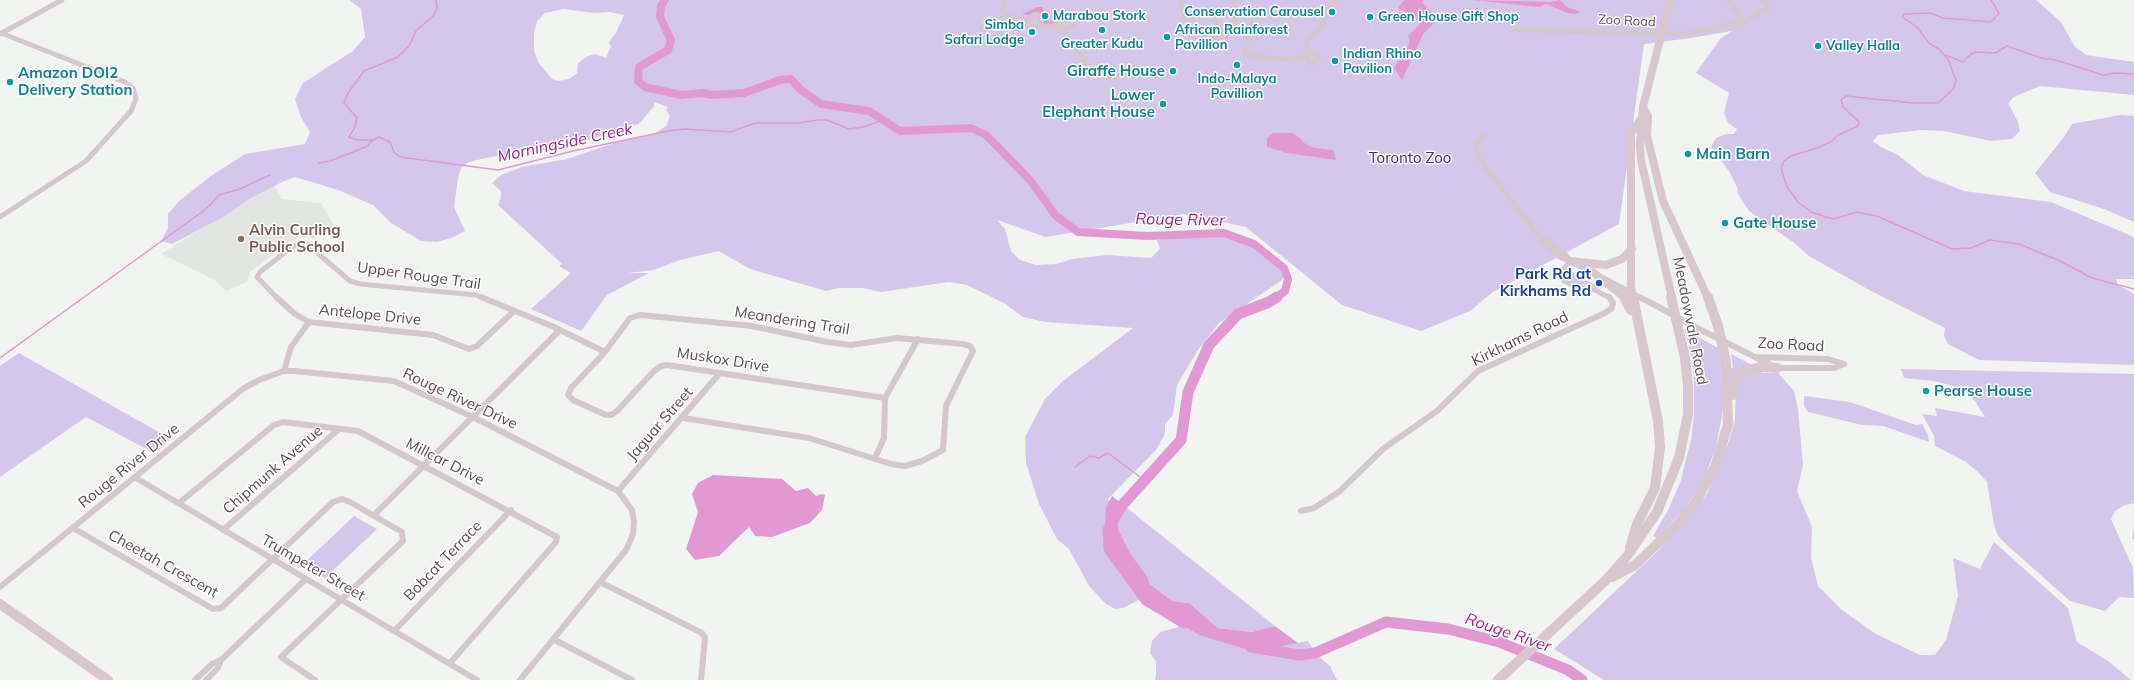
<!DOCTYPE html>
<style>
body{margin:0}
canvas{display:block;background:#f2f4f2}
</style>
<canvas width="2134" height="680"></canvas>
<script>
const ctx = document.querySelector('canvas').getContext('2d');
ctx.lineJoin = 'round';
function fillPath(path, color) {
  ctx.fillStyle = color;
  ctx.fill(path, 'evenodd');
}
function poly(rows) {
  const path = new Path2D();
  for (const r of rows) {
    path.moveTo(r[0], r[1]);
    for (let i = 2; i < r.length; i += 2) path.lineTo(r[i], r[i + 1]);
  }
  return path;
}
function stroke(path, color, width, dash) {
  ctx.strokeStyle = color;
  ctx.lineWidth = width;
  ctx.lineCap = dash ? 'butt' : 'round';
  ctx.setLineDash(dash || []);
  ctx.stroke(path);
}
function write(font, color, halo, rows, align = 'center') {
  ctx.font = font + ' Mulish,sans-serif';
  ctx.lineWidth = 3;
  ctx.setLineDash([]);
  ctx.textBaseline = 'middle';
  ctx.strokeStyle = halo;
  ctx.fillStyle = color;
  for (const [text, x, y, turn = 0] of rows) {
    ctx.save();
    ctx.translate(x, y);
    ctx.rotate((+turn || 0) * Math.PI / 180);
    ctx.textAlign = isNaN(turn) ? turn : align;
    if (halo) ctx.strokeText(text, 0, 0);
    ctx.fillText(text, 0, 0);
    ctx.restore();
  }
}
fillPath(poly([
 [274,186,282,199,321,203,335,227,314,238,302,237,288,243,250,272,247,282,226,291,215,280,161,254,239,205]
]), '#e3e5e3');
fillPath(poly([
 [349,0,2036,0,2061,22,2075,47,2086,55,2134,62,2134,95,2040,86,2014,97,2008,103,2018,122,2020,131,2012,139,1991,141,1944,131,1922,130,1878,135,1873,141,1881,147,1898,155,1923,175,1964,191,2051,202,2134,237,2134,279,2116,279,2118,285,2134,294,2134,365,1979,360,1948,344,1944,336,1945,328,1871,291,1809,256,1793,242,1749,211,1738,194,1737,187,1729,171,1711,147,1716,138,1726,134,1734,134,1737,129,1728,123,1724,113,1729,93,1696,73,1720,39,1732,31,1691,38,1644,44,1619,224,1493,292,1470,311,1421,331,1342,305,1246,227,1184,214,1046,237,997,220,1005,229,1011,251,1020,260,1036,265,1056,264,1072,259,1107,255,1151,258,1160,249,1157,240,1220,232,1242,239,1256,246,1284,266,1286,270,1282,280,1219,323,1198,350,1177,385,1173,415,1165,424,1165,434,1156,450,1108,499,1137,593,1143,598,1123,608,1115,609,1106,604,1089,586,1069,549,1057,539,1039,504,1026,463,1025,437,1045,399,1063,381,1133,328,1045,322,1023,317,1004,303,967,285,949,282,881,292,863,288,839,288,826,291,750,269,719,251,680,260,654,270,628,273,649,273,607,295,581,331,531,309,571,273,559,266,562,264,498,205,501,198,501,191,492,183,501,175,522,167,567,159,614,143,654,134,666,126,670,116,666,110,668,107,654,102,654,106,640,123,628,128,574,144,537,151,490,157,469,162,461,168,458,178,454,207,465,231,451,238,437,242,421,241,391,223,373,205,338,190,295,177,282,182,246,201,225,216,172,244,161,241,168,228,168,214,179,201,211,176,245,154,305,144,310,132,301,117,295,99,303,83,353,51,365,37,361,9],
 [564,9,594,13,609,12,624,15,616,33,611,39,609,44,611,46,606,58,595,54,588,56,578,63,577,73,569,79,558,81,552,79,538,62,534,50,534,33,537,21,545,13],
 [2120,115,2134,116,2134,222,2104,209,2050,192,2035,173,2064,137,2072,124],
 [1568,269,1570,271,1602,289,1570,282,1564,275,1564,272],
 [1685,330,1720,349,1723,402,1722,417,1715,450,1703,481,1684,510,1657,538,1653,536,1667,512,1680,483,1691,440,1694,414,1694,386,1693,365],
 [19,353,171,439,154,453,86,417,0,477,0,366],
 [1731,354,1752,365,1731,377,1730,367,1733,368],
 [1901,369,2134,374,2134,503,2123,506,2115,511,2111,519,2133,568,2134,598,2119,597,2105,611,2070,601,2008,546,1998,536,1994,525,1987,482,1979,473,1966,462,1935,446,1934,436,1922,414,1937,416,1935,408,1985,417,1983,414,1975,401,1964,391,1950,385,1933,381,1904,378],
 [1760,371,1762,373,1778,373,1794,391,1798,409,1803,465,1797,491,1812,527,1811,558,1818,586,1842,610,1876,634,1920,655,1935,655,1946,640,1958,596,1953,558,1980,569,1994,542,2068,608,2077,642,2108,661,2131,680,1604,680,1554,649,1658,551,1697,508,1708,492,1729,441,1735,419,1736,386,1743,376],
 [1804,396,1850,402,1916,425,1922,424,1928,435,1929,442,1883,426,1862,425,1808,412,1804,406],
 [1127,508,1275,626,1252,632,1218,628,1189,603,1172,601,1150,584,1147,576,1130,553,1118,529,1118,523],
 [354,516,377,529,325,578,302,565],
 [1183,626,1199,635,1260,650,1308,641,1316,654,1330,666,1337,680,1155,680,1156,675,1156,662,1150,653,1152,641,1160,632]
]), '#d5c7eb');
fillPath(poly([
 [1404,0,1424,0,1422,2,1432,13,1434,23,1423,34,1402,80,1394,68,1408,46,1410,40,1408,36,1420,24,1419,21,1398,8],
 [1472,0,1550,2,1560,0,1567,7,1581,12,1576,14,1567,13,1546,4,1539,7],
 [1037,7,1042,7,1047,16,1047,21,1050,22,1054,19,1059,21,1056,24,1043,24,1039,12,1029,15,1022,14],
 [1273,133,1292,133,1300,138,1304,143,1314,148,1333,150,1336,160,1287,153,1267,147,1267,138],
 [713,475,782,479,796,491,808,488,816,496,821,494,825,495,822,510,810,523,772,537,755,536,749,527,719,556,695,560,686,549,698,512,692,494,698,483],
 [1112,496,1127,508,1118,523,1118,529,1130,553,1147,576,1150,584,1172,601,1189,603,1218,628,1252,632,1275,626,1298,643,1260,650,1245,649,1199,635,1183,626,1166,610,1137,593,1125,576,1105,529,1106,507]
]), '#e299d3');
stroke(poly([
 [1991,0,1999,13,1991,22,1943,18,1930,13,1904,14,1902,17,1917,27,1929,43,1940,50,1948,59,1956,80,1954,88,1938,103,1913,103,1846,96,1841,100,1843,107,1859,122,1858,126,1838,135,1832,141,1820,147,1791,156,1784,161,1781,168,1787,187,1798,202,1811,212,1833,219,1857,212,1877,216,1952,249,1971,248,1990,240,2019,244,2060,261,2092,278,2134,289],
 [1946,55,1963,62,1971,54,1977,52,1995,53,2007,46,2041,58,2056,60,2103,75,2116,73,2134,74],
 [373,140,357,140,349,137,355,127,357,118,344,103,348,93,364,71,398,57,409,46,416,31,433,16,437,8,436,0],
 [319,163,330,161,368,146,370,142,379,137,390,142,394,152,400,157,498,170,573,151,668,131,685,129,730,132,755,123,798,123,818,120,827,120,849,129,863,127,883,120],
 [0,358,206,209,219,195,240,189,270,175],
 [1075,467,1090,456,1099,458,1108,453,1144,480],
 [2134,531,2134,539]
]), '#e299d3', 1.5);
stroke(poly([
 [665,0,661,6,660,17,671,40,668,50,639,67,638,81,645,87,681,95,703,93,712,95,744,93,780,80,791,79,801,90,821,104,869,111,900,131,971,128,986,135,1030,180,1056,216,1078,232,1147,236,1224,233,1254,244,1284,268,1288,279,1285,291,1276,298]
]), '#e299d3', 8);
stroke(poly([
 [1184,623,1146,600,1109,549,1108,530,1117,511,1181,440,1188,392,1209,345,1238,314,1269,302,1277,297],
 [1251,647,1299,655,1315,653,1386,622,1448,629,1499,642,1568,670,1582,680]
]), '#e299d3', 11);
stroke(poly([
 [1372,29,1374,30]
]), '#d4d2d3', 5, [5, 2.5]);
stroke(poly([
 [1005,0,1002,11,1020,24,1031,27,1052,26,1067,36,1074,49,1083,57,1086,65,1100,77,1126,77,1121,65,1126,63,1133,65,1135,71,1147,78,1166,75],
 [1183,0,1180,2,1183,13,1189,22],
 [1728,0,1741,16,1736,24],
 [1192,17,1199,17,1203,13,1210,13,1223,32,1215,37,1218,41,1221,40,1230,34,1231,23,1235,20,1233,0],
 [1235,17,1245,13,1253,15,1252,25,1244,29,1247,32,1246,37,1249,41,1244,49,1245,52,1258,57,1297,60,1307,55],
 [1075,20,1082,16,1087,19,1076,21],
 [1020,24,1035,14,1041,16,1041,24,1044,27],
 [1052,26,1066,21,1076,21,1072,26,1060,31],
 [982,29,1002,21,1004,12],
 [1514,30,1687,34,1746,21,1768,8,1767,4,1761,0],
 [0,34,62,0],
 [1307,51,1318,55,1319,58,1312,64,1308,60,1307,51],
 [1307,51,1307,42,1324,22,1327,11,1337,0],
 [1484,136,1476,144,1475,149,1480,160,1545,244,1560,257,1596,274],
 [0,217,86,161,131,111,136,99,133,88,125,82,1,33],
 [1541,237,1566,255,1571,261],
 [1571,261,1561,272,1560,275,1564,281,1577,287,1595,290,1610,298],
 [1604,278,1641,298],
 [277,298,257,277,260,272,292,247,299,244,307,244,350,281,360,284,476,295,484,298]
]), '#d4c7ce', 5);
stroke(poly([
 [276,297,295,314,309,322,433,335,469,349,477,346,514,311],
 [481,297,554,327,605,352],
 [1639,297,1653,304],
 [1699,329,1777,368,1834,368,1844,364],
 [1755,357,1828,359,1844,364],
 [284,371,291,347,309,322],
 [683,418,809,438,891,464,905,466,922,461,943,450,946,406,973,351,970,346,963,344,897,338,851,345,827,342,752,326,640,315,630,318,605,352,571,388,568,395,573,400,606,415,611,415,617,411,654,371,661,366,667,365,885,398],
 [875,458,884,438,885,398,918,339],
 [136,478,477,680],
 [618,491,720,373],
 [179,503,274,425,283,422,358,431,557,537,556,542,450,663],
 [1301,511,1314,508,1340,491,1383,449,1437,411,1478,371,1605,313,1612,308,1613,303,1609,297],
 [374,515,560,330],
 [73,528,213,609,221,608,333,502,342,499,350,502,402,532,403,541,281,657,315,680],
 [223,530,339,429],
 [600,582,702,633,705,638,701,680],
 [0,587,244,388,259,380,284,371,294,371,394,381,473,417,618,491,632,510,634,522,633,534,626,550,520,680],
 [395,630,511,510],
 [553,639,632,680],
 [195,680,212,664,221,660,305,580],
 [206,680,218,668,221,660]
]), '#d4c7ce', 6);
stroke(poly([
 [1670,0,1643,107,1640,145,1641,160,1672,298],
 [1643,107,1648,116,1647,136,1663,201,1708,298],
 [1571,261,1606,265,1622,259,1632,249],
 [1593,272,1625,298],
 [1633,298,1631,286,1631,133,1640,120]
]), '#d8c7cf', 8);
stroke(poly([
 [1624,297,1631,310],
 [1733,395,1735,380,1745,371,1760,367,1777,368],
 [1630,548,1637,524,1655,488,1660,447,1658,421,1633,297],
 [1612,577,1635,565,1679,523,1695,503,1715,467,1728,424,1726,362,1718,326,1708,297],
 [0,604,108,680],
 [1498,680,1605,581,1628,555,1657,512,1679,458,1688,414,1688,386,1685,358,1671,297]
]), '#d8c7cf', 10);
stroke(poly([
 [1653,304,1699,329]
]), '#d4c7ce', 6);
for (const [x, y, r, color] of [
 [1332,12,4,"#0f9aa8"],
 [1045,16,4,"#0f9aa8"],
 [1370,17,4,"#0f9aa8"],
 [1102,30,4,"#0f9aa8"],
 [1032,32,4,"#0f9aa8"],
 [1167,37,4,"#0f9aa8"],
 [1818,46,4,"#0f9aa8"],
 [1335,61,4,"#0f9aa8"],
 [1237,65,4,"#0f9aa8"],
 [1173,71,4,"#0f9aa8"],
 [10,82,4,"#0f9aa8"],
 [1163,104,4,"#0f9aa8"],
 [1688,154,4,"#0f9aa8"],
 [1725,223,4,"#0f9aa8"],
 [241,239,4,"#8d6e63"],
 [1599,283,4,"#1a4fb4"],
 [1926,391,4,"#0f9aa8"]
]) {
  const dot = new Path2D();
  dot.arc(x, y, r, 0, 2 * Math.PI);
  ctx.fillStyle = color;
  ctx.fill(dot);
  stroke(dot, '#fff', 1.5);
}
write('bold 13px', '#0d838f', '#fff', [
 ["Conservation Carousel",1324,12,"right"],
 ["Marabou Stork",1053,16],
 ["Green House Gift Shop",1378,17],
 ["Simba",1024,25,"right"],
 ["Safari Lodge",1024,40,"right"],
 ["African Rainforest",1175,30],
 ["Pavillion",1175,45],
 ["Greater Kudu",1102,44,"center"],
 ["Valley Halla",1826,46],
 ["Indian Rhino",1343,54],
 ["Pavilion",1343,69],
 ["Indo-Malaya",1237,79,"center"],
 ["Pavillion",1237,94,"center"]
], 'left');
write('13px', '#5d4c55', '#fff', [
 ["Zoo Road",1627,21,3]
]);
write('bold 15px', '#0d838f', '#fff', [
 ["Giraffe House",1165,71,"right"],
 ["Amazon DOI2",18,73],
 ["Delivery Station",18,90],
 ["Lower",1155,95,"right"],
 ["Elephant House",1155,112,"right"],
 ["Main Barn",1696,154],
 ["Gate House",1733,223],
 ["Pearse House",1934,391]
], 'left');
write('15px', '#4d2477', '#fff', [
 ["Toronto Zoo",1410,158]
]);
write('bold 15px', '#785e54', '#fff', [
 ["Alvin Curling",249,230],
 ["Public School",249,247]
], 'left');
write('bold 15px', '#164399', '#fff', [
 ["Park Rd at",1591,274],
 ["Kirkhams Rd",1591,291]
], 'right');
write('15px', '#5d4c55', '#fff', [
 ["Upper Rouge Trail",419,276,8],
 ["Antelope Drive",370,315,6],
 ["Meandering Trail",792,321,9],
 ["Meadowvale Road",1690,321,79],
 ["Kirkhams Road",1520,339,-26],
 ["Zoo Road",1791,345,3],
 ["Muskox Drive",723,360,9],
 ["Rouge River Drive",460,399,25],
 ["Jaguar Street",660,424,-49],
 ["Millcar Drive",445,462,27],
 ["Rouge River Drive",129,466,-39],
 ["Chipmunk Avenue",273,470,-41],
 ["Bobcat Terrace",443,561,-46],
 ["Cheetah Crescent",163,564,29],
 ["Trumpeter Street",313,568,30]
]);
write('italic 16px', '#9d1e83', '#fff', [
 ["Morningside Creek",565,143,-12],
 ["Rouge River",1180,220,1],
 ["Rouge River",1508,633,19]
]);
</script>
